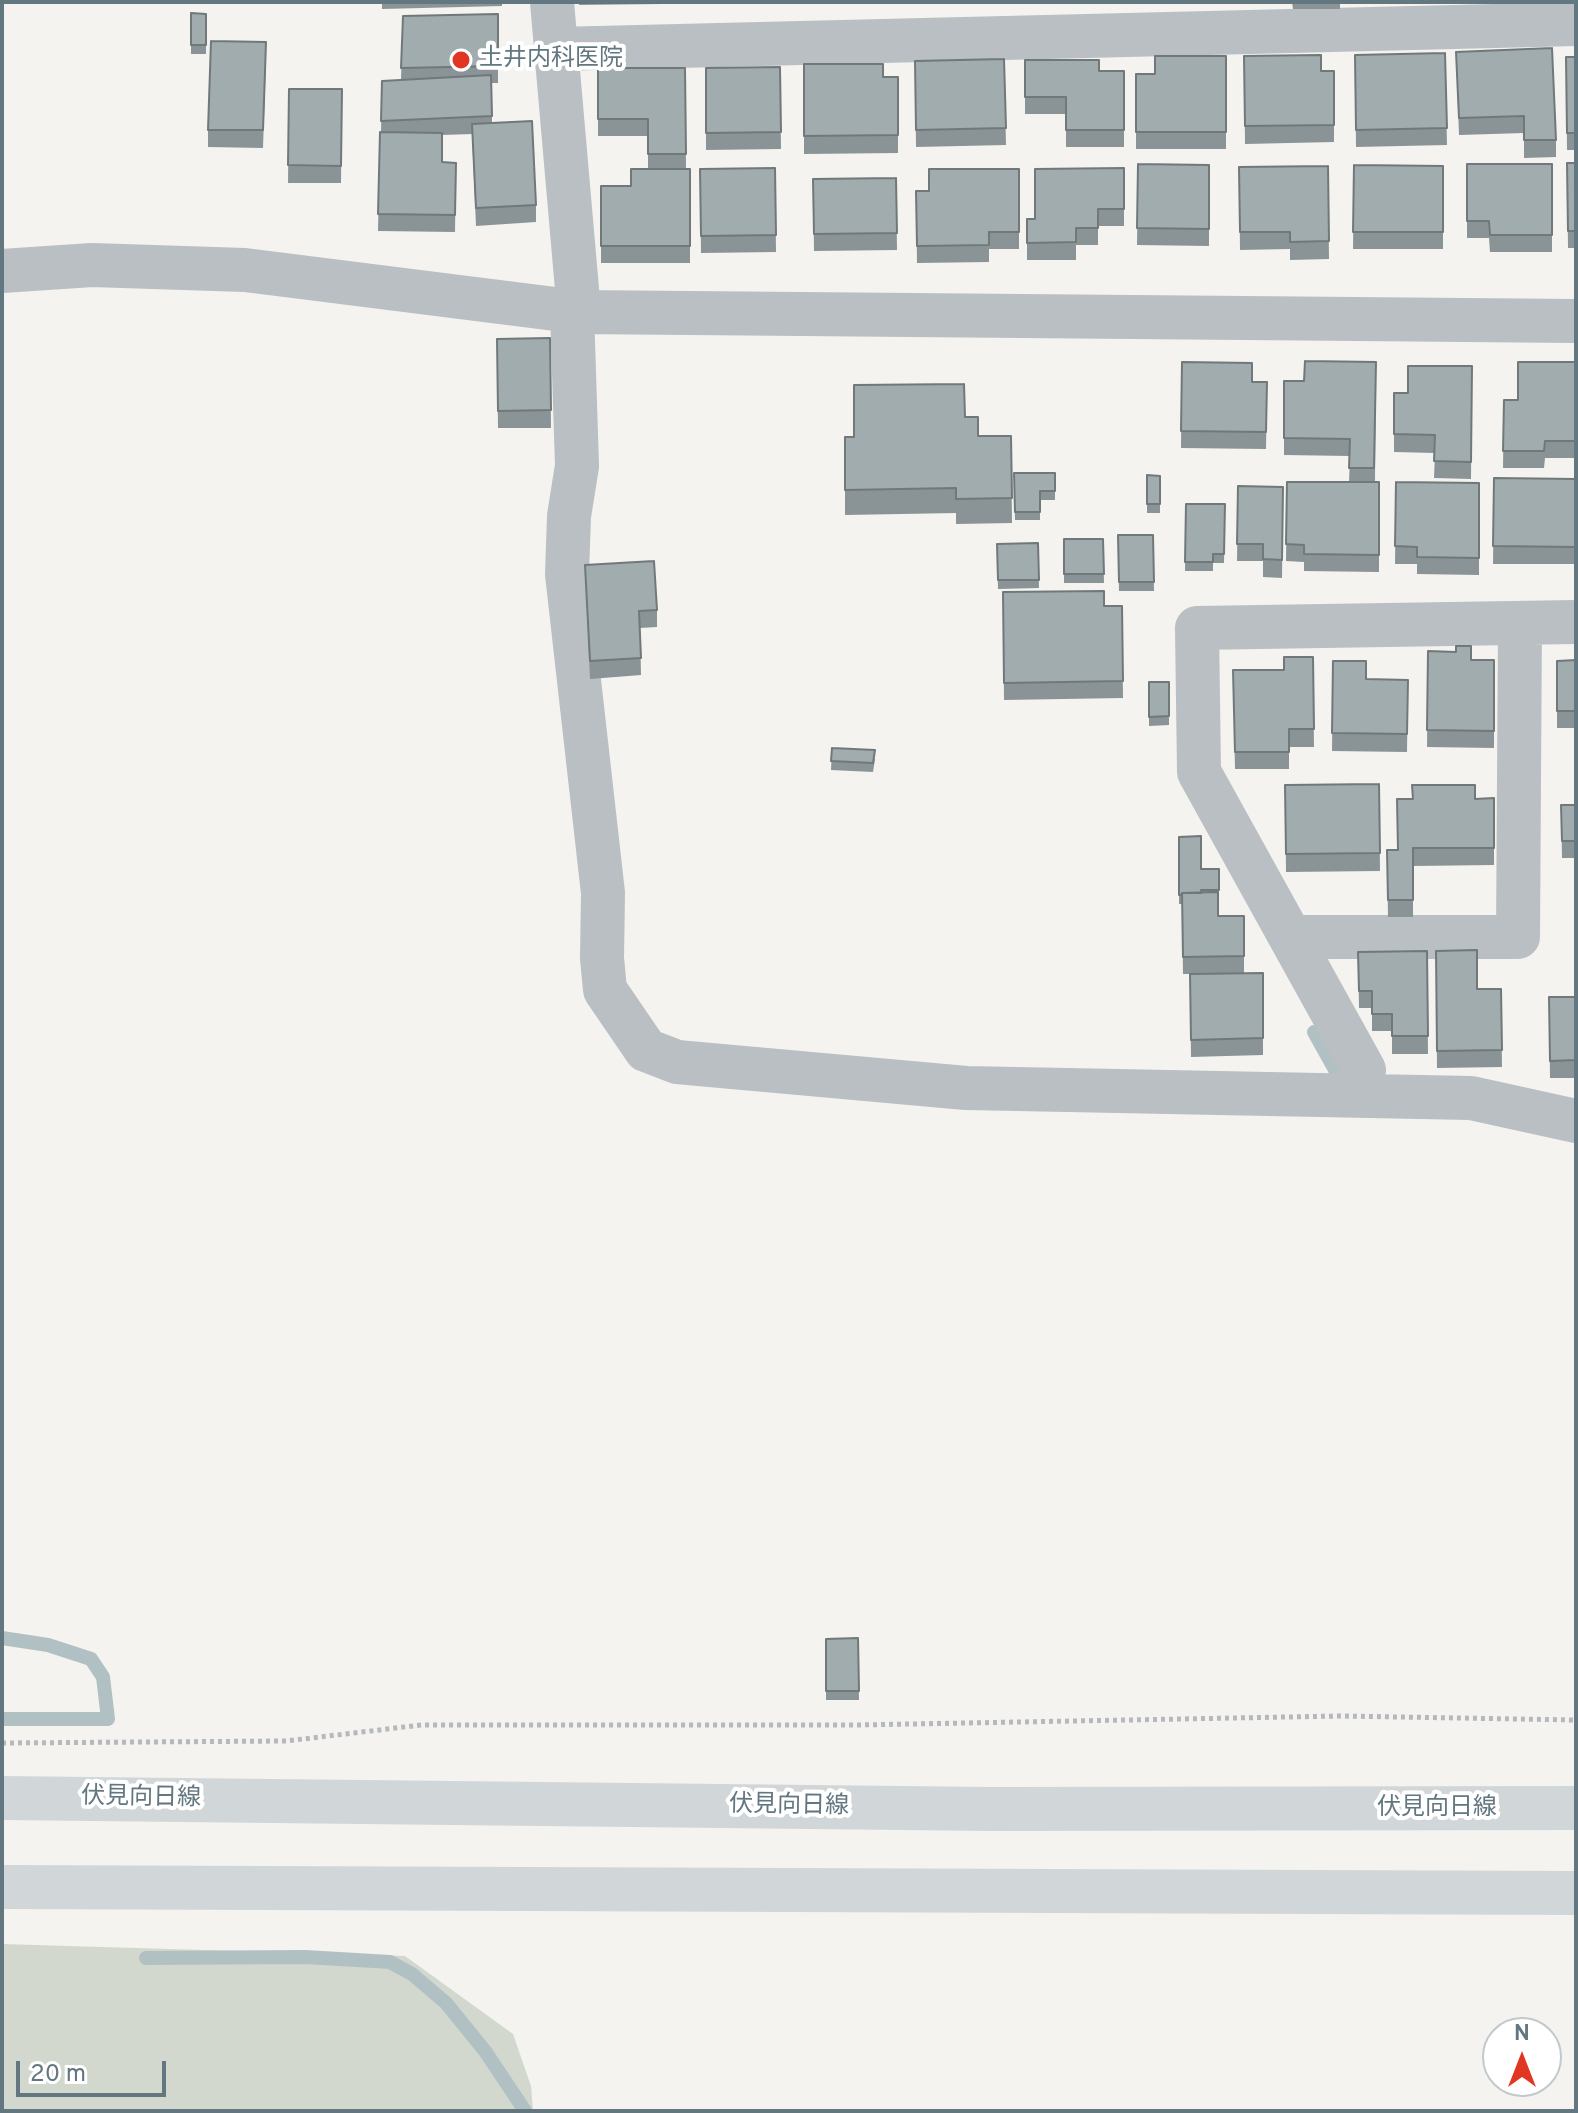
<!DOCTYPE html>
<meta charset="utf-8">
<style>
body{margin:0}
#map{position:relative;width:1578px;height:2113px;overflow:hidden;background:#f4f3ef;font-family:Overpass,sans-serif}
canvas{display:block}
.frame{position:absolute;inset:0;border:4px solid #637780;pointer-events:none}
.north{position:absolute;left:1482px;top:2017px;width:80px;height:80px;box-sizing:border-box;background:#fff;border:2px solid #c1c9cc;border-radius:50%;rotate:0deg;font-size:22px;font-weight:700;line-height:32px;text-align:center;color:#637780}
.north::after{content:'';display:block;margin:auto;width:28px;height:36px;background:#e13622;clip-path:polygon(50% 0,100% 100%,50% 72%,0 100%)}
.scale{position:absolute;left:16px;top:2061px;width:150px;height:36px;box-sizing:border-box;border:4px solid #637780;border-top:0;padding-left:10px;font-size:24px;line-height:28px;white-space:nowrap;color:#637780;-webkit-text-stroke:6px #fff;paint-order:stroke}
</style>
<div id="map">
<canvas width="1578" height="2113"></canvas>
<div class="frame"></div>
<div class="north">N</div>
<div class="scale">20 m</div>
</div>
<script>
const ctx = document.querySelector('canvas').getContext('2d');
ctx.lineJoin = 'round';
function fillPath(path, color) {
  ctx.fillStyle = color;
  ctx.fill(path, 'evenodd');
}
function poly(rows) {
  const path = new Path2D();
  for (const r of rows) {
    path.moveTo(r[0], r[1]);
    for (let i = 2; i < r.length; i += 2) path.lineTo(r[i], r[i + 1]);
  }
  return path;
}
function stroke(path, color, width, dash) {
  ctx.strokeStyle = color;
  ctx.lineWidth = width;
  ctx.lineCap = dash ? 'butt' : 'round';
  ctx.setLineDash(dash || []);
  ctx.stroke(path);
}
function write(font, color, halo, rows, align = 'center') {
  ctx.font = font + ' Overpass,"Noto Sans JP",sans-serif';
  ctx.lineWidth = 8;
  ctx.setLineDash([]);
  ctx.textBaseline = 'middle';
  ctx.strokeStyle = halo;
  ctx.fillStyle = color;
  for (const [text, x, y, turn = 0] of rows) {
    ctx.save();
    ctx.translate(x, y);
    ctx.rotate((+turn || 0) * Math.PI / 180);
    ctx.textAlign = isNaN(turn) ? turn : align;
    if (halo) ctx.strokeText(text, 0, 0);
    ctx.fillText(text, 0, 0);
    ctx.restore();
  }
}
fillPath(poly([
 [2,1944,405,1956,513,2034,531,2086,533,2111,2,2111]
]), '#d3d8cf');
stroke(poly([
 [1314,1032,1343,1084,1348,1084],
 [2,1638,48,1645,91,1659,103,1677,108,1719,2,1719],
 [146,1958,305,1957,390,1962,412,1974,446,2003,485,2051,525,2111]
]), '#b1c1c3', 14);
stroke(poly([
 [2,1743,286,1741,421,1725,858,1725,1341,1716,1576,1720]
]), '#b6b9bb', 5, [4, 4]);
stroke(poly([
 [552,2,579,312],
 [556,49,1576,24],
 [2,271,92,265,245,270,579,312,1576,321],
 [572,310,577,466,569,516,567,574,603,893,602,958,605,990,646,1050,677,1062,966,1088,1471,1098,1576,1121],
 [1291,937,1518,937,1520,624],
 [1364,1070,1199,772,1197,628,1576,622]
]), '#b9bfc2', 44);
stroke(poly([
 [2,1798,991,1809,1576,1808],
 [2,1887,1576,1893]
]), '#d1d6d9', 44);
fillPath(poly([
 [382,2,502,2,502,6,382,9],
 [579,2,663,2,663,4,579,5],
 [924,2,966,2,966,4,924,4],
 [1292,2,1340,2,1340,9,1293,9],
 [191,13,206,14,206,54,191,54],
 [498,14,498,83,492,83,492,123,536,205,536,222,476,226,472,134,442,135,442,162,456,163,455,232,378,231,380,132,381,132,382,81,401,80,403,16],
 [1456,52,1556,140,1556,157,1524,158,1524,133,1459,135],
 [1445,53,1447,145,1356,147,1355,55],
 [1226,56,1226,149,1136,149,1136,74,1155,74],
 [1244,56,1321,71,1334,71,1334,142,1245,144],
 [1566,57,1576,57,1576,150,1567,150],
 [266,59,263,148,208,147,208,130],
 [1004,59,1006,145,916,147,915,61],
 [1025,60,1099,71,1124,71,1124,147,1066,147,1066,114,1025,114],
 [804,64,883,77,898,77,898,153,804,154],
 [780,67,781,149,706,150,706,68],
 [598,68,685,68,686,169,690,169,690,263,601,263,601,186,631,186,648,169,648,136,598,136],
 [289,89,342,89,341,183,288,183],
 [1567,163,1576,163,1576,248,1568,248],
 [1138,164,1209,165,1209,246,1137,245],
 [1467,164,1552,164,1552,252,1490,252,1489,238,1467,238],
 [1354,165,1443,166,1443,249,1353,249],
 [1328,166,1329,259,1290,260,1290,249,1240,250,1239,167],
 [775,168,776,252,701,253,700,169],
 [1124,168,1124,226,1098,226,1098,245,1076,245,1076,260,1027,260,1027,219,1035,219],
 [1019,169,1019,249,989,249,989,262,917,263,916,191,929,191],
 [896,178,897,250,814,251,813,179],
 [550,338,551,428,498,428,497,339],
 [1182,362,1252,382,1267,382,1266,449,1181,448],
 [1376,362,1375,482,1379,482,1379,572,1304,571,1304,562,1286,561,1287,482,1349,482,1350,456,1284,455,1284,381,1304,381],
 [1576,362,1576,458,1545,458,1544,468,1503,468,1504,400,1518,400],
 [1472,366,1471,479,1434,478,1435,453,1394,452,1394,393,1408,393],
 [965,417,978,436,1011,436,1012,523,956,524,956,513,845,515,845,437,854,437],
 [1014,473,1055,473,1055,500,1040,500,1040,520,1015,520],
 [1147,475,1160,476,1160,513,1147,513],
 [1494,478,1576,479,1576,564,1493,564],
 [1396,482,1479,483,1479,575,1417,574,1417,564,1395,564],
 [1238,486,1283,487,1282,578,1263,577,1263,561,1237,561],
 [1186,504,1225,504,1224,563,1213,563,1213,571,1185,571],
 [1118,535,1153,535,1154,591,1119,591],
 [1064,539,1103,539,1104,583,1064,583],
 [1038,543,1039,588,998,589,997,544],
 [585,565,657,610,657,627,640,628,641,675,590,679],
 [1003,592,1104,606,1122,606,1123,698,1004,700],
 [1428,651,1456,652,1471,660,1494,660,1494,748,1427,747],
 [1313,657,1314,747,1289,747,1289,769,1235,769,1233,670,1284,670],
 [1576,660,1576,728,1557,728,1557,661],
 [1333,661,1366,679,1408,680,1407,752,1332,751],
 [1149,682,1169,682,1169,725,1149,726],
 [832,748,875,759,873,772,831,770],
 [1379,784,1380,871,1286,872,1285,785],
 [1412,785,1475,799,1494,798,1494,865,1413,866,1413,917,1388,917,1387,850,1397,850,1412,799],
 [1561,805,1576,805,1576,858,1562,858],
 [1179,837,1201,869,1219,869,1218,916,1244,916,1244,973,1263,973,1263,1055,1191,1057,1190,974,1183,974,1182,904,1179,904],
 [1427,951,1428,1054,1392,1054,1392,1031,1372,1031,1372,1008,1359,1008,1358,952],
 [1436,951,1477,989,1501,989,1502,1067,1437,1068],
 [1549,997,1576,997,1576,1078,1550,1078],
 [858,1638,859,1700,826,1700,826,1639]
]), '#8a9496');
const building = poly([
 [191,13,206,14,206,45,191,45,191,13],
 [498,14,498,66,401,68,403,16,498,14],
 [211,41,266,42,263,130,208,130,211,41],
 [1552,48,1556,140,1524,140,1524,116,1459,118,1456,52,1552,48],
 [1445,53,1447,128,1356,130,1355,55,1445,53],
 [1321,55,1321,71,1334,71,1334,125,1245,126,1244,56,1321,55],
 [1155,56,1226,56,1226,132,1136,132,1136,74,1155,74,1155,56],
 [1566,57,1576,57,1576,133,1567,133,1566,57],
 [1004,59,1006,128,916,130,915,61,1004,59],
 [1025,60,1099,60,1099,71,1124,71,1124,130,1066,130,1066,97,1025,97,1025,60],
 [804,64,883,64,883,77,898,77,898,135,804,136,804,64],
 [780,67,781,132,706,133,706,68,780,67],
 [598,68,685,68,686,154,648,154,648,119,598,119,598,68],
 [491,75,492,116,381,121,382,81,491,75],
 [289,89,342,89,341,166,288,165,289,89],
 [532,121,536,205,476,208,472,124,532,121],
 [380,132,442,133,442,162,456,163,455,215,378,214,380,132],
 [1567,163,1576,163,1576,231,1568,231,1567,163],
 [1138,164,1209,165,1209,229,1137,228,1138,164],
 [1467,164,1552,164,1552,235,1490,235,1489,221,1467,221,1467,164],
 [1354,165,1443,166,1443,232,1353,232,1354,165],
 [1328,166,1329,241,1290,242,1290,232,1240,232,1239,167,1328,166],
 [775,168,776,235,701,236,700,169,775,168],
 [1124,168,1124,209,1098,209,1098,228,1076,228,1076,242,1027,243,1027,219,1035,219,1035,169,1124,168],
 [631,169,690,169,690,246,601,246,601,186,631,186,631,169],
 [929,169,1019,169,1019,232,989,232,989,245,917,246,916,191,929,191,929,169],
 [896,178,897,233,814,234,813,179,896,178],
 [550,338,551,410,498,411,497,339,550,338],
 [1305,361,1376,362,1374,468,1349,468,1350,439,1284,438,1284,381,1304,381,1305,361],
 [1182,362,1252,363,1252,382,1267,382,1266,432,1181,431,1182,362],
 [1518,362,1576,362,1576,441,1545,441,1544,451,1503,451,1504,400,1518,400,1518,362],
 [1408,366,1472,366,1471,462,1434,461,1435,435,1394,434,1394,393,1408,393,1408,366],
 [964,384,965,417,978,417,978,436,1011,436,1012,498,956,499,956,488,845,490,845,437,854,437,854,385,964,384],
 [1014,473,1055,473,1055,491,1040,491,1040,512,1015,512,1014,473],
 [1147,475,1160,476,1160,504,1147,504,1147,475],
 [1494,478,1576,479,1576,547,1493,546,1494,478],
 [1287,482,1379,482,1379,555,1304,554,1304,545,1286,544,1287,482],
 [1396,482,1479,483,1479,558,1417,557,1417,547,1395,546,1396,482],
 [1238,486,1283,487,1282,560,1263,559,1263,544,1237,544,1238,486],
 [1186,504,1225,504,1224,554,1213,554,1213,562,1185,562,1186,504],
 [1118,535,1153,535,1154,582,1119,582,1118,535],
 [1064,539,1103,539,1104,574,1064,574,1064,539],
 [1038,543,1039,580,998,580,997,544,1038,543],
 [654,561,657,610,639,611,641,658,590,661,585,565,654,561],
 [1104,591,1104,606,1122,606,1123,681,1004,683,1003,592,1104,591],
 [1456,646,1471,646,1471,660,1494,660,1494,731,1427,730,1428,651,1456,652,1456,646],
 [1284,657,1313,657,1314,729,1289,729,1289,752,1235,752,1233,670,1284,670,1284,657],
 [1576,660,1576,711,1557,711,1557,661,1576,660],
 [1333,661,1366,661,1366,679,1408,680,1407,734,1332,733,1333,661],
 [1149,682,1169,682,1169,716,1149,717,1149,682],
 [832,748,875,750,873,763,831,761,832,748],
 [1379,784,1380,853,1286,854,1285,785,1379,784],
 [1412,785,1475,785,1475,799,1494,798,1494,848,1413,848,1413,900,1388,900,1387,850,1398,850,1397,799,1413,799,1412,785],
 [1561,805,1576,805,1576,841,1562,841,1561,805],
 [1201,836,1201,869,1219,869,1219,890,1201,890,1201,893,1182,893,1182,895,1179,895,1179,837,1201,836],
 [1218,892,1218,916,1244,916,1244,956,1183,957,1182,893,1218,892],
 [1477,950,1477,989,1501,989,1502,1050,1437,1051,1436,951,1477,950],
 [1427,951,1428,1036,1392,1036,1392,1014,1372,1014,1372,991,1359,991,1358,952,1427,951],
 [1263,973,1263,1038,1191,1040,1190,974,1263,973],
 [1549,997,1576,997,1576,1060,1550,1061,1549,997],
 [858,1638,859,1691,826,1691,826,1639,858,1638]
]);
fillPath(building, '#a1acaf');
stroke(building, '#71787a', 2);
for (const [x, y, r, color] of [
 [461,60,10,"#e13622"]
]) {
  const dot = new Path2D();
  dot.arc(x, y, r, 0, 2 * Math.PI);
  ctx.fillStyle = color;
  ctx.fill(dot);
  stroke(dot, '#fff', 3);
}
write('24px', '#637780', '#fff', [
 ["土井内科医院",479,60]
], 'left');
write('24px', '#637780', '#fff', [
 ["伏見向日線",141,1799,1],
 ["伏見向日線",789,1807,1],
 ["伏見向日線",1437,1809]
]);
</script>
